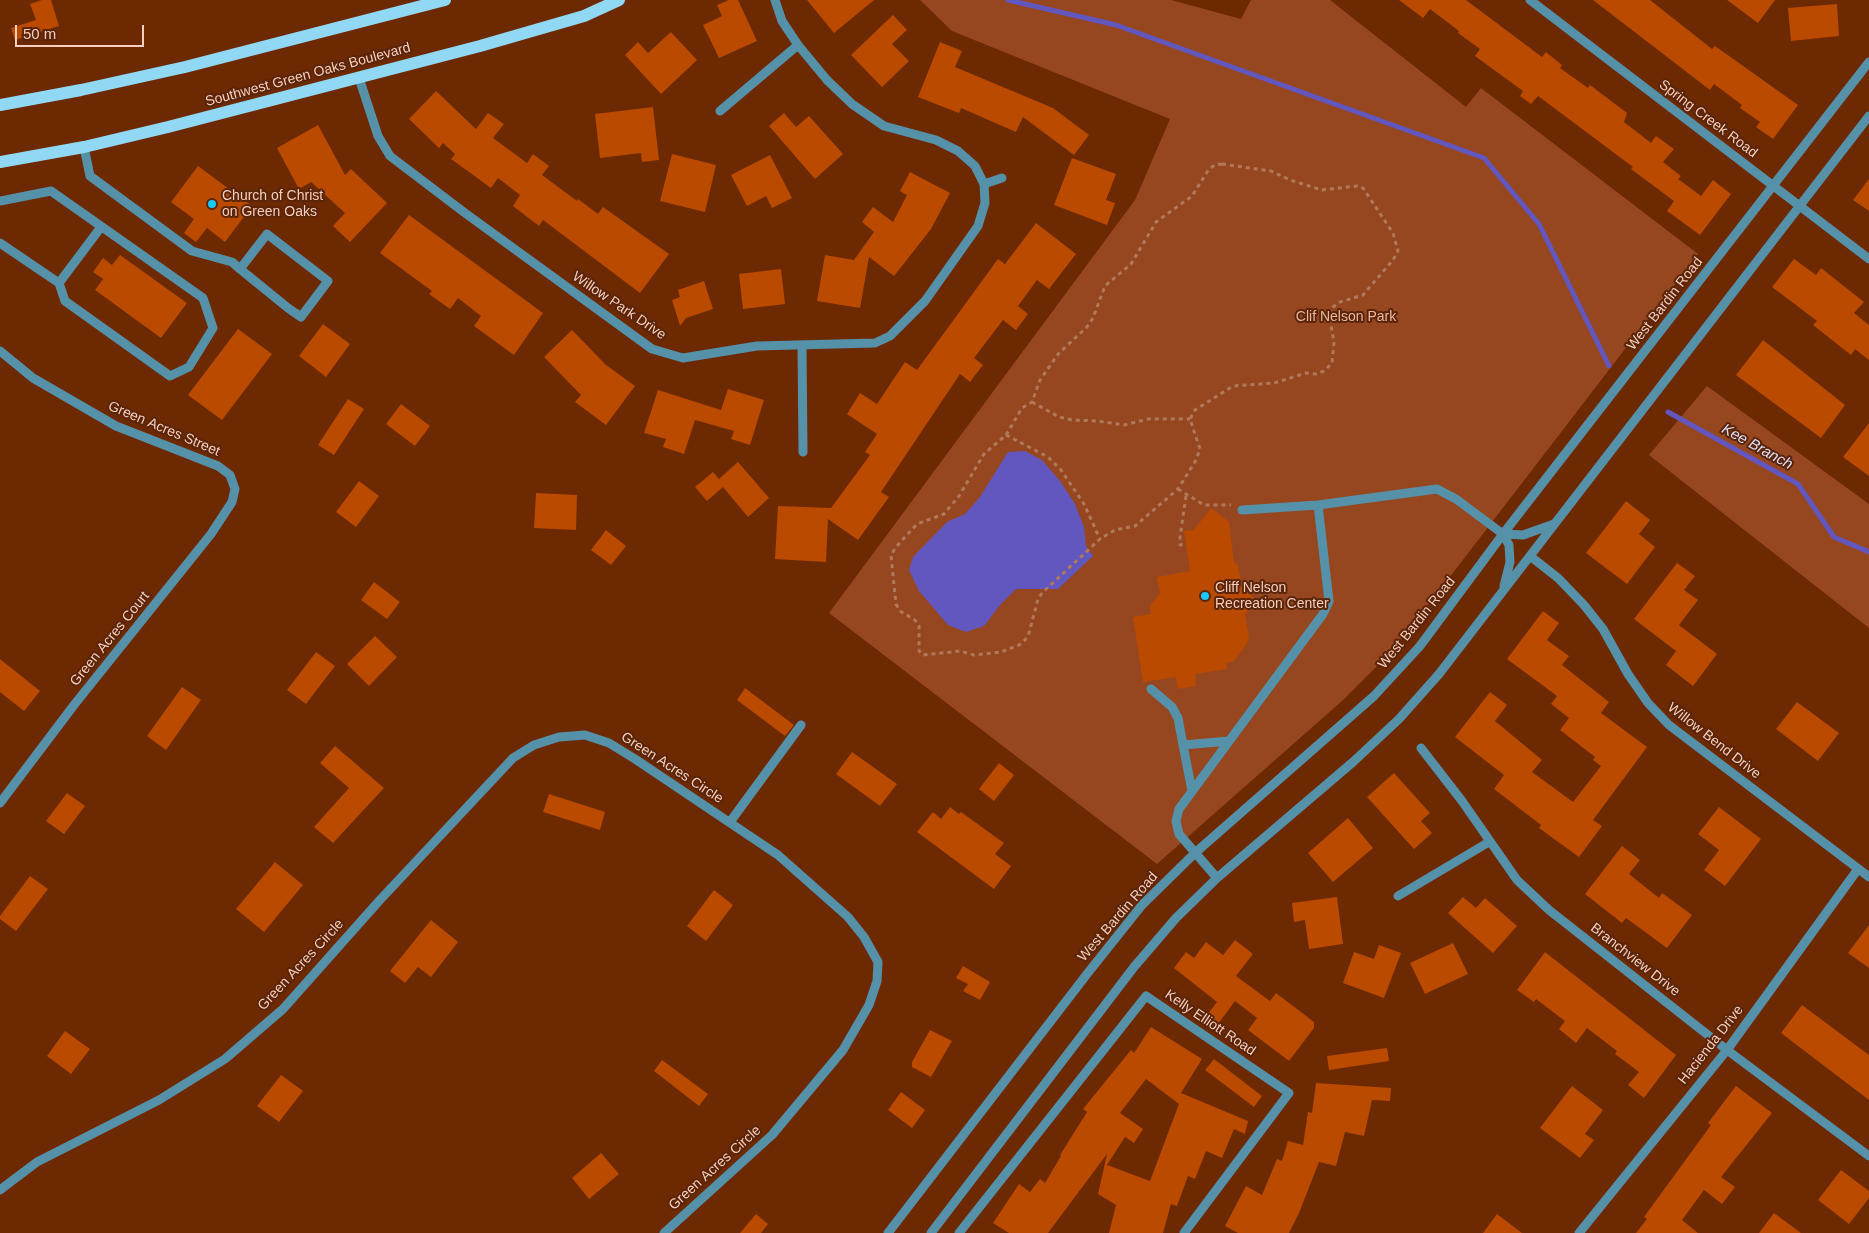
<!DOCTYPE html>
<style>
body{margin:0}
#map{position:relative;width:1869px;height:1233px;overflow:hidden;background:#6d2901;font-family:Arial,sans-serif}
canvas{display:block}
.scale{position:absolute;left:15px;top:25px;width:129px;height:22px;box-sizing:border-box;border:2px solid #f8cebc;border-top:0;padding-left:6px;font-size:15px;line-height:18px;white-space:nowrap;color:#f8cebc;-webkit-text-stroke:4px #5a250a;paint-order:stroke}
</style>
<div id="map">
<canvas width="1869" height="1233"></canvas>
<div class="scale">50 m</div>
</div>
<script>
const ctx = document.querySelector('canvas').getContext('2d');
ctx.lineJoin = 'round';
function fillPath(path, color) {
  ctx.fillStyle = color;
  ctx.fill(path, 'evenodd');
}
function poly(rows) {
  const path = new Path2D();
  for (const r of rows) {
    path.moveTo(r[0], r[1]);
    for (let i = 2; i < r.length; i += 2) path.lineTo(r[i], r[i + 1]);
  }
  return path;
}
function stroke(path, color, width, dash) {
  ctx.strokeStyle = color;
  ctx.lineWidth = width;
  ctx.lineCap = dash ? 'butt' : 'round';
  ctx.setLineDash(dash || []);
  ctx.stroke(path);
}
function write(font, color, halo, rows, align = 'center') {
  ctx.font = font + ' Arial,sans-serif';
  ctx.lineWidth = 4;
  ctx.setLineDash([]);
  ctx.textBaseline = 'middle';
  ctx.strokeStyle = halo;
  ctx.fillStyle = color;
  for (const [text, x, y, turn = 0] of rows) {
    ctx.save();
    ctx.translate(x, y);
    ctx.rotate((+turn || 0) * Math.PI / 180);
    ctx.textAlign = isNaN(turn) ? turn : align;
    if (halo) ctx.strokeText(text, 0, 0);
    ctx.fillText(text, 0, 0);
    ctx.restore();
  }
}
fillPath(poly([
 [920,0,1171,0,1241,19,1251,0,1330,0,1466,107,1481,88,1698,254,1416,621,1377,666,1342,701,1157,864,829,613,1135,200,1170,119,952,31],
 [1707,386,1869,504,1869,628,1649,455]
]), '#97471f');
fillPath(poly([
 [1025,451,1042,460,1060,481,1075,504,1084,527,1086,546,1093,556,1058,589,1016,589,1000,605,984,626,966,632,948,625,919,591,909,570,913,557,947,522,965,514,980,497,1008,452]
]), '#6256bf');
stroke(poly([
 [1008,0,1116,25,1484,158,1539,224,1609,366],
 [1668,412,1798,484,1834,537,1869,552]
]), '#6256bf', 5);
fillPath(poly([
 [42,0,51,0,59,26,15,40,11,28,36,20,30,4],
 [729,0,738,0,757,41,719,58,703,25,722,16,717,5],
 [807,0,874,0,834,33],
 [1399,0,1466,0,1542,57,1546,52,1562,65,1560,68,1588,88,1590,85,1627,113,1624,122,1651,143,1656,136,1674,149,1663,162,1681,176,1678,179,1701,196,1713,180,1731,194,1700,235,1667,211,1674,201,1631,169,1633,167,1538,96,1531,104,1520,96,1523,91,1475,56,1480,49,1458,33,1459,31,1430,9,1423,18],
 [1593,0,1650,0,1712,49,1715,46,1798,105,1773,139,1756,127,1760,122,1740,108,1742,105,1714,84,1710,90],
 [1727,0,1775,0,1758,23],
 [1837,4,1839,36,1791,41,1788,8],
 [893,15,907,30,892,44,909,61,882,87,851,55],
 [671,32,697,60,661,94,625,55,638,42,648,53],
 [940,42,962,51,955,67,1053,108,1089,135,1074,155,1023,117,1016,132,961,108,959,113,918,97],
 [436,91,476,129,488,113,504,124,493,138,527,163,533,154,549,166,542,175,577,201,578,199,598,214,603,207,669,254,640,293,543,220,539,226,513,206,520,195,498,178,491,188,451,159,455,154,443,143,439,148,409,119],
 [653,107,659,160,642,162,641,153,600,158,595,114],
 [784,113,796,127,809,116,843,154,815,179,769,126],
 [318,125,345,175,351,169,387,203,350,242,333,226,345,213,311,182,299,189,277,148],
 [672,154,716,165,705,212,660,201],
 [770,155,792,198,772,208,766,196,747,206,731,175],
 [1072,158,1116,174,1106,200,1115,203,1107,225,1054,205],
 [198,166,252,206,225,242,207,228,196,242,184,233,194,219,171,202],
 [910,172,950,193,931,229,894,276,869,257,860,308,817,301,825,255,854,260,874,232,862,222,873,207,893,222,907,195,900,191],
 [1869,179,1869,211,1853,200],
 [409,215,543,313,514,355,474,326,481,316,458,298,450,309,429,294,432,291,380,253],
 [1036,223,1076,254,1049,289,1037,280,1018,306,1028,314,1016,330,1003,320,974,358,983,365,970,382,960,374,881,492,889,497,858,540,828,519,826,562,775,559,778,506,831,508,870,455,865,452,877,434,847,414,860,393,877,404,905,362,917,370,998,259,1005,264],
 [120,255,187,303,161,338,95,290,103,279,93,272,103,258,112,265],
 [1794,259,1816,275,1821,268,1864,302,1854,313,1869,325,1869,360,1855,349,1851,355,1813,325,1817,321,1772,287],
 [781,269,785,304,743,309,739,274],
 [704,281,713,309,686,318,680,326,672,300,680,297,678,290],
 [323,324,350,344,326,377,299,356],
 [238,329,272,354,222,420,188,395],
 [572,330,606,365,635,386,606,425,575,402,581,395,544,357],
 [1763,340,1845,405,1821,438,1736,375],
 [728,389,764,400,750,445,731,439,734,431,695,420,684,454,663,447,666,439,644,433,658,390,721,410],
 [348,399,364,409,334,455,318,445],
 [401,404,430,426,415,446,386,424],
 [1869,423,1869,476,1843,457],
 [738,462,769,498,748,517,723,487,707,501,695,487,713,472,719,479],
 [359,481,379,496,356,527,336,512],
 [536,493,577,495,576,530,534,528],
 [1626,501,1650,520,1639,534,1655,547,1627,584,1586,553],
 [1211,508,1229,522,1234,562,1238,565,1242,589,1256,599,1245,615,1249,637,1246,645,1233,662,1226,663,1227,669,1195,674,1196,686,1178,689,1176,677,1143,682,1133,617,1151,614,1150,606,1160,593,1157,577,1190,571,1184,531,1194,530],
 [606,530,626,546,611,565,591,550],
 [1677,563,1695,576,1684,590,1698,600,1679,625,1717,654,1693,686,1666,665,1676,651,1634,619],
 [374,582,400,602,387,619,361,600],
 [1543,611,1559,623,1547,640,1569,656,1562,665,1609,702,1601,713,1647,747,1593,820,1602,826,1579,857,1539,828,1541,825,1494,789,1504,775,1455,737,1490,692,1507,705,1495,721,1542,760,1532,772,1573,802,1601,766,1593,760,1595,757,1560,730,1569,718,1551,704,1557,696,1507,659],
 [375,636,397,657,369,686,347,664],
 [316,652,335,666,306,704,287,690],
 [0,659,40,691,24,711,0,692],
 [182,687,201,700,166,750,147,736],
 [745,688,794,725,785,736,737,700],
 [1797,702,1839,733,1818,761,1776,729],
 [335,746,384,788,333,843,314,827,349,788,320,763],
 [852,752,897,784,880,806,836,774],
 [999,763,1014,775,994,801,979,789],
 [1394,773,1430,813,1421,821,1432,833,1414,849,1367,797],
 [67,793,85,806,64,834,46,821],
 [549,794,605,812,600,830,543,812],
 [950,807,959,814,961,812,1004,843,995,854,1011,866,994,889,917,832,933,812,941,819],
 [1719,807,1761,839,1725,886,1704,870,1719,850,1698,834],
 [1348,818,1373,848,1333,882,1308,853],
 [1622,846,1640,860,1629,874,1659,898,1662,893,1692,915,1667,948,1626,918,1622,923,1585,894],
 [275,862,303,885,264,932,236,909],
 [30,876,48,889,16,931,0,919,0,916],
 [714,890,733,905,706,941,687,926],
 [1337,897,1343,944,1309,949,1305,920,1294,922,1292,903],
 [1463,897,1476,908,1485,898,1517,926,1493,953,1448,913],
 [431,920,458,942,431,977,418,967,405,983,390,971],
 [1869,925,1869,968,1848,953],
 [1235,940,1253,954,1236,976,1270,1001,1276,993,1314,1022,1314,1028,1289,1061,1248,1030,1257,1018,1235,1001,1218,1024,1207,1015,1217,1002,1174,968,1186,952,1194,958,1206,942,1223,955],
 [1453,943,1468,974,1425,994,1410,963],
 [1379,945,1401,953,1384,998,1343,983,1354,952,1374,959],
 [1545,952,1676,1055,1644,1098,1628,1085,1639,1072,1615,1054,1617,1051,1587,1028,1576,1043,1559,1029,1565,1021,1536,999,1534,1002,1517,990],
 [963,966,990,982,980,1000,963,991,968,984,956,978],
 [1802,1005,1869,1055,1869,1100,1781,1033],
 [1151,1027,1202,1059,1181,1093,1248,1121,1245,1134,1234,1129,1222,1158,1206,1151,1195,1179,1188,1176,1177,1206,1171,1204,1163,1233,1109,1233,1116,1205,1098,1194,1107,1154,1048,1233,1009,1233,993,1223,1019,1184,1030,1192,1040,1179,1045,1183,1061,1156,1060,1155,1087,1112,1083,1109,1131,1050,1134,1053],
 [1146,1079,1179,1104,1150,1181,1107,1165,1125,1137,1134,1143,1143,1129,1120,1113],
 [930,1030,952,1041,931,1077,912,1067,912,1062],
 [65,1031,90,1049,71,1074,47,1056],
 [1387,1048,1389,1061,1329,1070,1327,1056],
 [1214,1059,1262,1096,1254,1107,1205,1070],
 [662,1060,708,1094,699,1106,654,1071],
 [281,1075,303,1091,279,1122,257,1106],
 [1316,1083,1391,1088,1390,1101,1372,1100,1364,1136,1345,1132,1336,1166,1319,1162,1299,1213,1289,1233,1238,1233,1225,1226,1246,1186,1262,1195,1277,1159,1282,1161,1288,1141,1303,1145,1308,1112,1312,1113],
 [1572,1086,1603,1110,1585,1134,1594,1140,1580,1158,1540,1128],
 [1736,1086,1772,1113,1721,1177,1735,1187,1722,1204,1704,1190,1682,1220,1698,1233,1636,1233,1647,1219,1644,1217,1711,1125,1708,1123],
 [901,1092,925,1110,912,1128,888,1110],
 [601,1153,619,1174,589,1199,572,1178],
 [1841,1170,1869,1191,1869,1198,1849,1224,1818,1200],
 [1774,1213,1801,1233,1759,1233],
 [756,1214,768,1224,761,1233,740,1233],
 [1497,1214,1522,1233,1483,1233]
]), '#b94a00');
stroke(poly([
 [1222,164,1271,171,1290,180,1322,190,1357,186,1363,188,1393,233,1398,251,1393,260,1363,295,1340,302,1333,307,1329,315,1334,342,1332,363,1324,371,1316,374,1306,373,1274,383,1233,386,1195,410,1190,419,1200,449,1196,460,1178,489,1135,526,1115,530,1100,539,1043,592,1038,599,1029,633,1025,640,1019,645,1001,652,974,655,960,651,923,655,919,651,919,626,915,620,900,611,896,604,891,556,895,548,917,524,944,514,959,496,984,454,1006,435,1022,408,1032,402,1040,380,1059,353,1087,327,1093,318,1105,286,1131,264,1156,222,1192,196,1209,169,1215,165,1222,164],
 [1032,402,1059,417,1072,420,1098,421,1124,425,1148,419,1190,419],
 [1006,435,1048,457,1061,470,1084,504,1100,539],
 [1178,489,1204,505,1231,505],
 [1186,496,1180,537,1180,545,1186,544]
]), '#b1795c', 3, [4, 4]);
stroke(poly([
 [1530,0,1869,259],
 [359,78,378,136,390,156,465,213,652,349,683,358,757,346,875,343,890,336,925,301,978,226,985,203,984,184,975,166,958,151,936,140,884,126,852,104,827,80,798,45,782,21,775,0],
 [720,111,798,45],
 [84,147,90,176,192,251,232,262,240,269,288,308,301,317,328,281,267,234,240,269],
 [984,184,1002,178],
 [0,201,51,191,203,298,213,328,189,367,170,376,65,301,59,283,0,243],
 [59,283,101,227],
 [802,345,803,452],
 [0,351,33,378,116,426,218,466,230,475,235,489,232,502,211,534,74,705,0,803],
 [1242,510,1318,505],
 [1503,534,1523,535,1554,524],
 [1530,556,1558,578,1584,605,1603,629,1628,674,1648,703,1669,725,1869,877],
 [1151,689,1172,707,1178,718,1183,745],
 [1421,748,1462,801,1517,880,1549,910,1727,1050,1869,1156],
 [1192,791,1183,745,1229,741],
 [730,822,801,725],
 [1217,878,1179,834,1176,821,1179,809,1323,614,1329,601,1318,505,1437,489,1456,499,1503,534,1509,545,1510,562,1504,586],
 [1398,896,1489,842],
 [0,1190,37,1162,159,1100,225,1059,283,1009,379,901,513,758,534,745,559,737,585,735,609,743,635,759,778,855,848,917,864,937,878,962,877,981,869,1005,843,1050,772,1135,664,1233],
 [888,1233,1087,974,1142,905,1195,853,1374,696,1420,646,1503,534,1869,62],
 [931,1233,1134,967,1176,918,1217,878,1353,762,1399,719,1439,674,1869,116],
 [959,1233,1146,996,1289,1093,1184,1233],
 [1579,1233,1727,1050,1858,869]
]), '#5591a8', 9);
stroke(poly([
 [0,105,81,90,185,67,445,0],
 [0,162,84,147,168,127,480,46,584,16,619,0]
]), '#91d8f4', 12);
for (const [x, y, r, color] of [
 [212,204,5,"#18cafc"],
 [1205,596,5,"#18cafc"]
]) {
  const dot = new Path2D();
  dot.arc(x, y, r, 0, 2 * Math.PI);
  ctx.fillStyle = color;
  ctx.fill(dot);
  stroke(dot, '#5a250a', 2);
}
write('14px', '#f8cebc', '#5a250a', [
 ["Southwest Green Oaks Boulevard",308,75,-15],
 ["Spring Creek Road",1708,119,37],
 ["West Bardin Road",1665,304,-52],
 ["Willow Park Drive",619,306,34],
 ["Green Acres Street",164,429,23],
 ["West Bardin Road",1417,623,-51],
 ["Green Acres Court",110,639,-51],
 ["Willow Bend Drive",1714,741,38],
 ["Green Acres Circle",672,768,33],
 ["West Bardin Road",1118,917,-49],
 ["Branchview Drive",1635,960,38],
 ["Green Acres Circle",301,965,-47],
 ["Kelly Elliott Road",1210,1023,34],
 ["Hacienda Drive",1711,1045,-52],
 ["Green Acres Circle",715,1168,-42]
]);
write('14px', '#f8cebc', '#5a250a', [
 ["Church of Christ",222,196],
 ["on Green Oaks",222,212],
 ["Cliff Nelson",1215,588],
 ["Recreation Center",1215,604]
], 'left');
write('14px', '#efb59c', '#5a250a', [
 ["Clif Nelson Park",1346,317]
]);
write('italic 15px', '#dedffa', '#5a250a', [
 ["Kee Branch",1757,447,29]
]);
</script>
